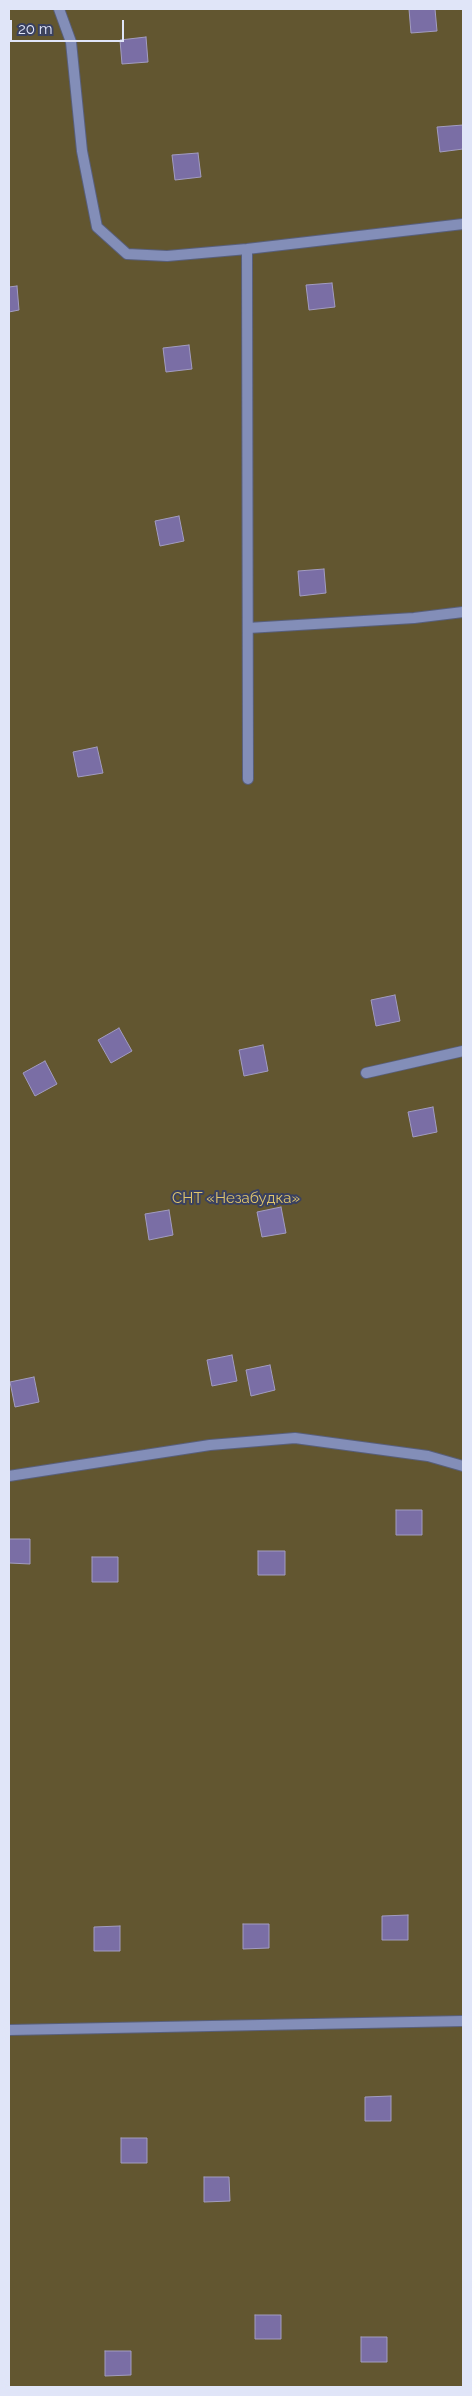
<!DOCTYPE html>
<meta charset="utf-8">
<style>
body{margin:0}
#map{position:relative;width:472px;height:2396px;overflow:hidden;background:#3a4160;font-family:Raleway,sans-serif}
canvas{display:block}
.frame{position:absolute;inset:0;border:10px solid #e0e5f8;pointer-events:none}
.scale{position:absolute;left:10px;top:20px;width:114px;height:22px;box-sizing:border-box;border:2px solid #e0e5f8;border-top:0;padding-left:6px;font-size:15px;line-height:18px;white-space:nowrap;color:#e0e5f8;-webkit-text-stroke:4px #3a4160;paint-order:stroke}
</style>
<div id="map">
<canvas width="472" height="2396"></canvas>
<div class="frame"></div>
<div class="scale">20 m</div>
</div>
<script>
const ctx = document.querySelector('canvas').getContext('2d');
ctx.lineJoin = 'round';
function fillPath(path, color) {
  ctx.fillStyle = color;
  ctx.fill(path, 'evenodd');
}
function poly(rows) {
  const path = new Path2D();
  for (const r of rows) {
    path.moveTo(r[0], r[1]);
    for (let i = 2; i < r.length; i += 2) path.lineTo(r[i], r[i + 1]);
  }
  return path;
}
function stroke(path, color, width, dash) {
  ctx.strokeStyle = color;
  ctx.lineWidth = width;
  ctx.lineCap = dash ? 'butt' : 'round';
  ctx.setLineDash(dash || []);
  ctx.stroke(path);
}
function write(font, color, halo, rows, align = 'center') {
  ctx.font = font + ' Raleway,sans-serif';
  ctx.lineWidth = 4;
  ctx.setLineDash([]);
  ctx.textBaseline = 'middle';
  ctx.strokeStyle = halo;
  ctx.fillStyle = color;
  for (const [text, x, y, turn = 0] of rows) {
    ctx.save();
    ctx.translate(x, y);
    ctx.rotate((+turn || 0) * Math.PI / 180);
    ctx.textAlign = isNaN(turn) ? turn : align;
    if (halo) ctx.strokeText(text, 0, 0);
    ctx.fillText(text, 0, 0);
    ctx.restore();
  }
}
fillPath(poly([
 [9,9,463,9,463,2387,9,2387]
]), '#625630');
const building = poly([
 [409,9,435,9,437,31,411,33,409,9],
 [146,37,148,62,122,64,120,40,146,37],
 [463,125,463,149,440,152,437,127,463,125],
 [198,153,201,177,175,180,172,155,198,153],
 [332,283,335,307,309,310,306,285,332,283],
 [17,286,19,310,9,312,9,287,17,286],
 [189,345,192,369,166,372,163,348,189,345],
 [179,516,184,541,160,546,155,521,179,516],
 [324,569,326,593,300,596,298,571,324,569],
 [97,747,103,773,78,777,73,752,97,747],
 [395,995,400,1021,376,1026,371,1000,395,995],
 [119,1028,132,1051,111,1063,98,1040,119,1028],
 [263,1045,268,1071,244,1076,239,1050,263,1045],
 [45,1061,57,1084,35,1096,23,1073,45,1061],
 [433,1107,437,1132,413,1137,408,1112,433,1107],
 [281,1207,286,1233,262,1237,257,1212,281,1207],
 [169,1210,173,1235,149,1240,145,1214,169,1210],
 [232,1355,237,1381,212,1386,207,1360,232,1355],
 [270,1365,275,1390,251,1396,246,1370,270,1365],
 [34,1377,39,1402,15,1407,10,1382,34,1377],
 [396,1510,422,1510,422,1535,396,1535,396,1510],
 [9,1539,30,1539,30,1564,9,1563,9,1539],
 [258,1551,285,1551,285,1575,258,1575,258,1551],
 [92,1557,118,1557,118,1582,92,1582,92,1557],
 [408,1915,408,1940,382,1940,382,1916,408,1915],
 [243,1924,269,1924,269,1948,243,1949,243,1924],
 [120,1926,120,1951,94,1951,94,1927,120,1926],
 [391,2096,391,2121,365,2121,365,2097,391,2096],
 [121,2138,147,2138,147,2163,121,2163,121,2138],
 [204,2177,229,2177,230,2201,204,2202,204,2177],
 [255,2315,281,2315,281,2339,255,2339,255,2315],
 [361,2337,387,2337,387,2362,361,2362,361,2337],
 [105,2351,131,2351,131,2375,105,2376,105,2351]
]);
fillPath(building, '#7a6ea5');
stroke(building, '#a29cc0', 1);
const lane = poly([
 [59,9,71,42,82,151,97,227,127,254,167,256,247,249,463,224],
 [247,249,248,779],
 [248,628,414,618,463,612],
 [366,1073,463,1051],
 [9,1476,210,1445,295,1438,428,1456,463,1466],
 [9,2030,463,2021]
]);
stroke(lane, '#585f7b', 12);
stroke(lane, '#838eb8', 10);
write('15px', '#e1c66c', '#3a4160', [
 ["СНТ «Незабудка»",236,1198]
]);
</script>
